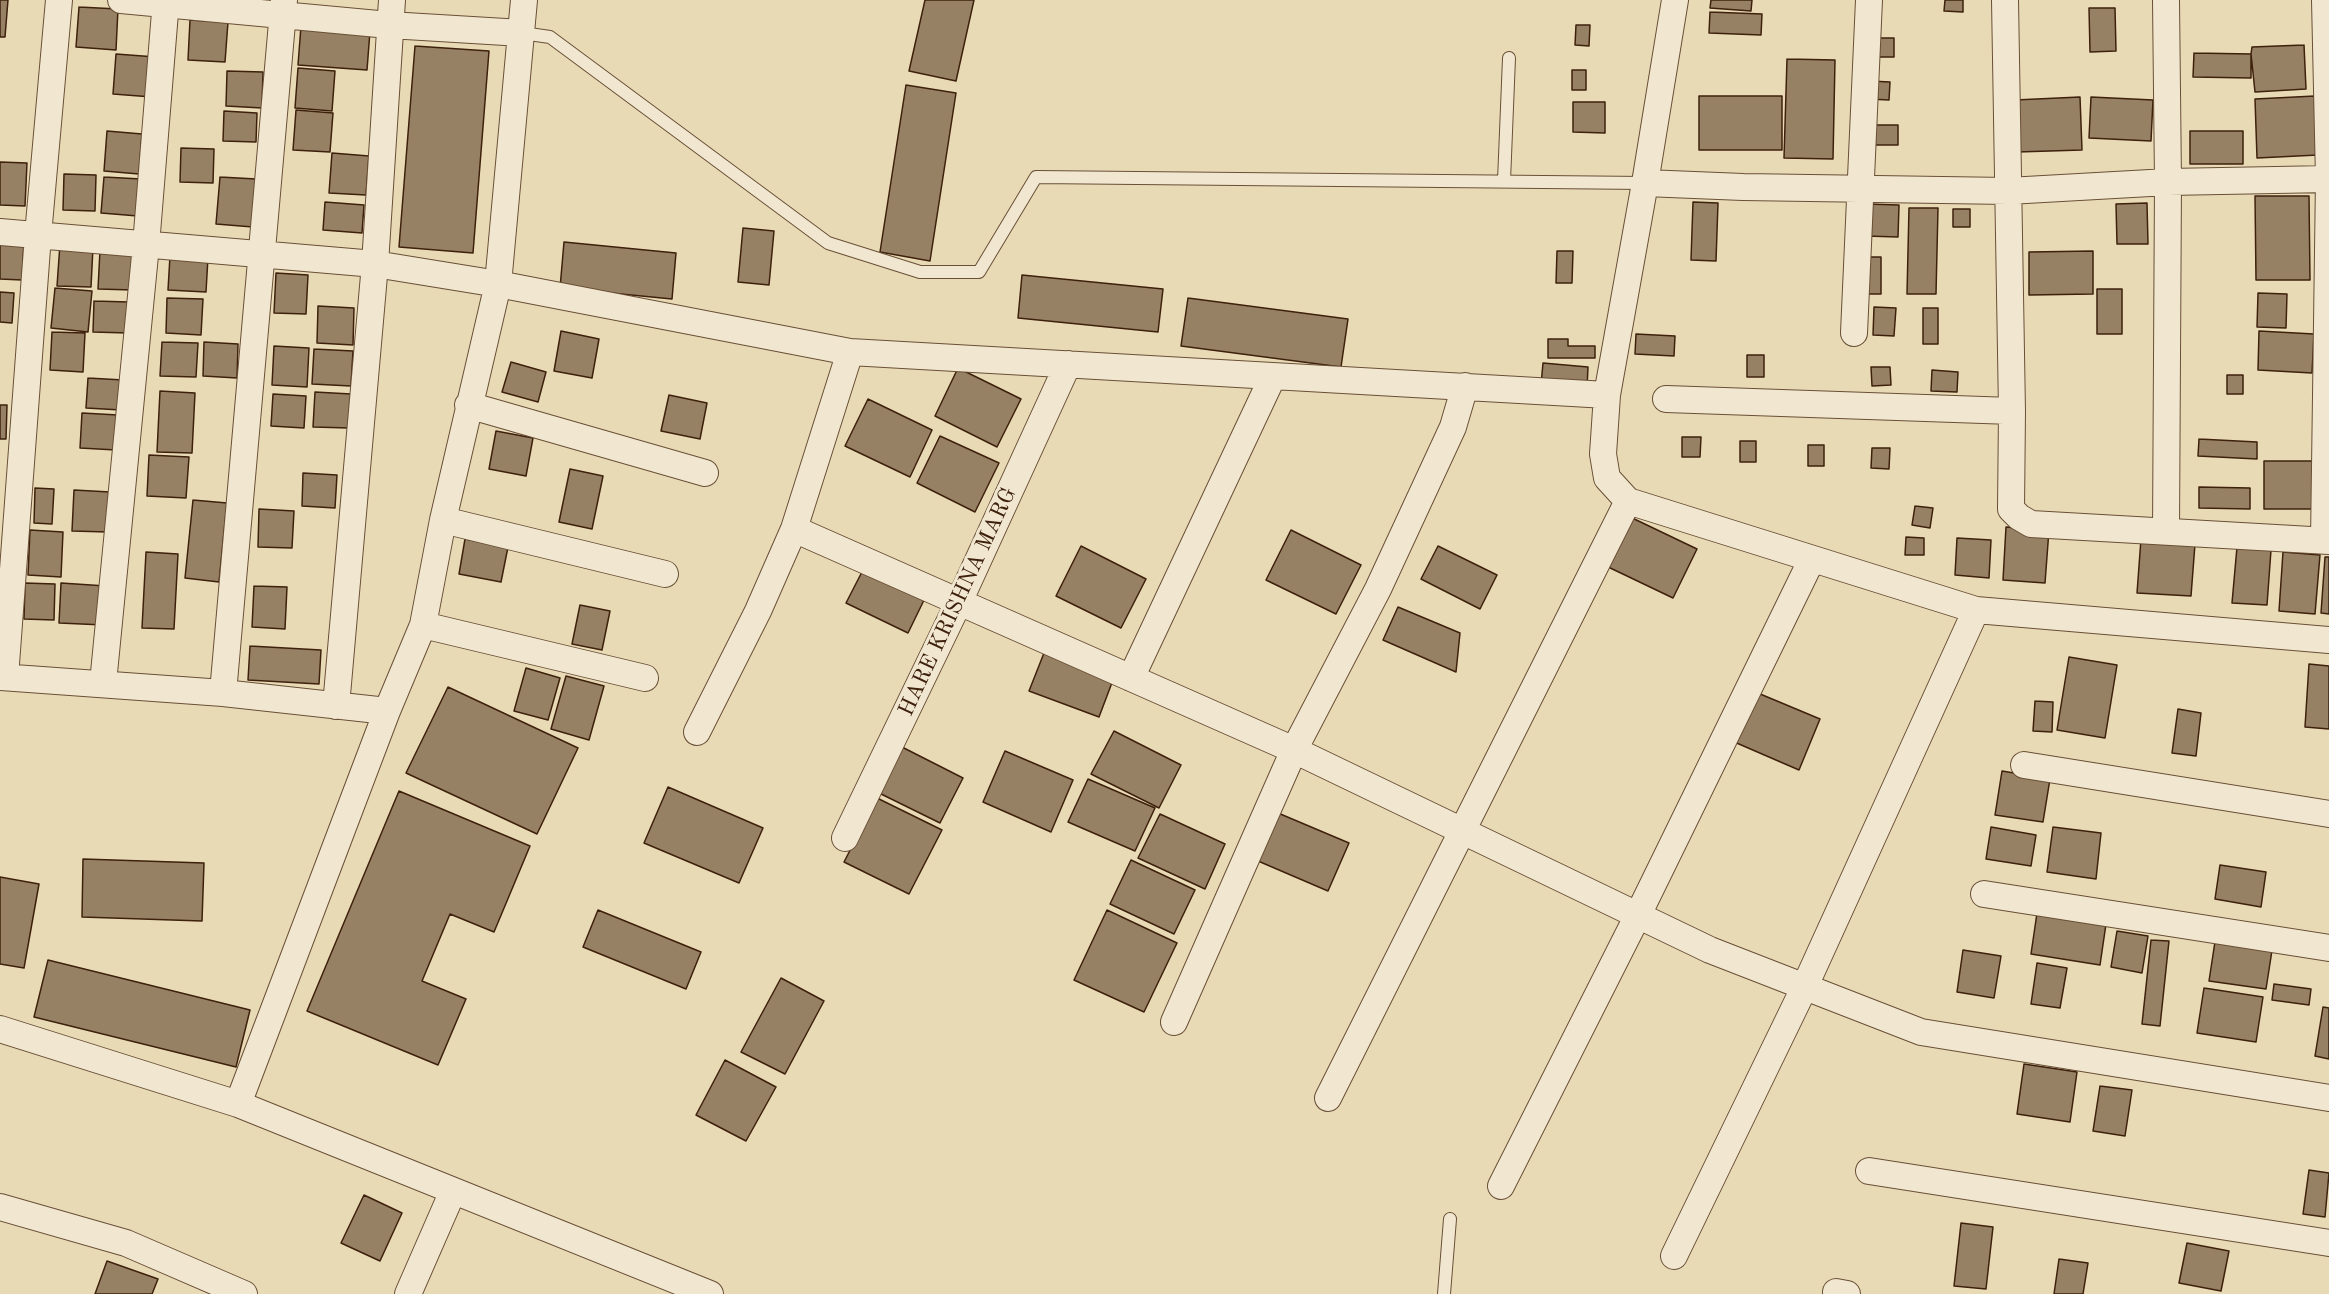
<!DOCTYPE html>
<style>
body{margin:0}
canvas{display:block;background:#e9dab6}
</style>
<canvas width="2329" height="1294"></canvas>
<script>
const ctx = document.querySelector('canvas').getContext('2d');
ctx.lineJoin = 'round';
function fillPath(path, color) {
  ctx.fillStyle = color;
  ctx.fill(path, 'evenodd');
}
function poly(rows) {
  const path = new Path2D();
  for (const r of rows) {
    path.moveTo(r[0], r[1]);
    for (let i = 2; i < r.length; i += 2) path.lineTo(r[i], r[i + 1]);
  }
  return path;
}
function stroke(path, color, width, dash) {
  ctx.strokeStyle = color;
  ctx.lineWidth = width;
  ctx.lineCap = dash ? 'butt' : 'round';
  ctx.setLineDash(dash || []);
  ctx.stroke(path);
}
function write(font, color, halo, rows, align = 'center') {
  ctx.font = font + ' "Old Standard TT",serif';
  ctx.lineWidth = 6;
  ctx.setLineDash([]);
  ctx.textBaseline = 'middle';
  ctx.strokeStyle = halo;
  ctx.fillStyle = color;
  for (const [text, x, y, turn = 0] of rows) {
    ctx.save();
    ctx.translate(x, y);
    ctx.rotate((+turn || 0) * Math.PI / 180);
    ctx.textAlign = isNaN(turn) ? turn : align;
    if (halo) ctx.strokeText(text, 0, 0);
    ctx.fillText(text, 0, 0);
    ctx.restore();
  }
}
const building = poly([
 [0,0,8,0,5,37,0,37,0,0],
 [925,0,974,0,956,81,909,71,925,0],
 [1711,0,1752,0,1751,11,1710,8,1711,0],
 [1945,0,1963,0,1963,12,1944,11,1945,0],
 [79,7,118,9,116,50,76,47,79,7],
 [2089,8,2115,8,2116,51,2090,52,2089,8],
 [1710,12,1762,14,1761,35,1709,33,1710,12],
 [190,20,228,22,225,62,188,60,190,20],
 [1576,25,1590,25,1589,46,1575,45,1576,25],
 [301,26,370,31,367,70,298,65,301,26],
 [1879,38,1894,38,1894,57,1878,57,1879,38],
 [2304,45,2306,89,2255,92,2251,54,2252,47,2304,45],
 [415,46,489,51,473,253,399,247,415,46],
 [2194,53,2251,54,2251,78,2193,77,2194,53],
 [116,54,156,57,152,97,113,94,116,54],
 [1787,59,1835,60,1833,159,1784,158,1787,59],
 [298,68,335,71,332,111,295,108,298,68],
 [1572,70,1586,70,1586,90,1572,90,1572,70],
 [227,71,263,72,262,108,226,106,227,71],
 [1870,81,1890,82,1889,100,1869,99,1870,81],
 [906,85,956,93,930,261,880,252,906,85],
 [1699,96,1782,96,1782,150,1699,150,1699,96],
 [2315,96,2318,155,2257,158,2255,99,2315,96],
 [2080,97,2082,150,2017,152,2015,100,2080,97],
 [2091,97,2153,100,2151,141,2089,138,2091,97],
 [1573,102,1605,102,1605,133,1573,132,1573,102],
 [296,110,333,113,330,152,293,150,296,110],
 [224,111,257,113,256,142,223,141,224,111],
 [1871,125,1898,125,1898,145,1871,145,1871,125],
 [107,131,142,134,139,174,104,171,107,131],
 [2190,131,2243,131,2243,164,2190,164,2190,131],
 [181,148,214,149,213,183,180,182,181,148],
 [332,153,369,156,366,195,329,193,332,153],
 [0,162,27,163,25,206,0,205,0,162],
 [64,174,96,175,95,211,63,210,64,174],
 [104,177,141,179,138,216,101,213,104,177],
 [220,177,256,179,253,227,216,224,220,177],
 [2255,196,2309,196,2310,280,2256,280,2255,196],
 [325,202,364,205,362,233,323,230,325,202],
 [1693,202,1718,203,1716,261,1691,260,1693,202],
 [2147,203,2148,244,2117,244,2116,204,2147,203],
 [1867,204,1899,205,1898,237,1866,236,1867,204],
 [1909,208,1938,208,1936,294,1907,294,1909,208],
 [1953,209,1970,209,1970,227,1953,227,1953,209],
 [743,228,774,231,769,285,738,282,743,228],
 [0,241,24,242,22,280,0,279,0,241],
 [564,242,676,253,672,299,560,288,564,242],
 [60,244,93,247,91,287,57,286,60,244],
 [100,250,135,252,133,290,98,289,100,250],
 [1557,251,1573,251,1572,283,1556,283,1557,251],
 [2093,251,2093,294,2029,295,2029,252,2093,251],
 [170,256,208,257,206,292,168,290,170,256],
 [1866,257,1881,257,1881,294,1866,294,1866,257],
 [276,273,308,275,306,314,274,313,276,273],
 [1022,275,1163,289,1158,332,1018,318,1022,275],
 [55,288,92,291,88,332,51,328,55,288],
 [2097,289,2122,289,2122,334,2097,334,2097,289],
 [0,292,14,293,12,323,0,322,0,292],
 [2258,293,2287,294,2286,328,2257,327,2258,293],
 [167,298,203,299,201,335,166,333,167,298],
 [1188,298,1348,319,1341,367,1181,346,1188,298],
 [94,301,129,302,128,333,93,332,94,301],
 [318,306,354,308,353,345,317,343,318,306],
 [1874,307,1896,308,1894,336,1873,335,1874,307],
 [1923,308,1938,308,1938,344,1923,344,1923,308],
 [561,331,599,339,592,378,554,371,561,331],
 [2259,331,2314,334,2312,373,2258,370,2259,331],
 [52,332,85,333,83,372,50,370,52,332],
 [1636,334,1675,336,1674,356,1635,354,1636,334],
 [1548,339,1568,339,1568,346,1595,346,1595,358,1548,358,1548,339],
 [162,342,198,343,196,377,160,376,162,342],
 [204,342,238,344,237,378,203,376,204,342],
 [274,346,309,348,307,387,272,385,274,346],
 [314,349,353,351,351,386,312,384,314,349],
 [1747,355,1764,355,1764,377,1747,377,1747,355],
 [511,362,546,372,538,402,502,392,511,362],
 [1543,363,1588,367,1587,388,1541,385,1543,363],
 [1871,367,1890,367,1891,385,1872,386,1871,367],
 [958,368,1021,399,997,447,935,416,958,368],
 [1932,370,1958,372,1957,392,1931,391,1932,370],
 [2227,375,2243,375,2243,394,2227,394,2227,375],
 [88,378,123,380,121,410,86,408,88,378],
 [160,391,195,393,192,453,157,452,160,391],
 [315,392,351,394,349,428,313,427,315,392],
 [273,394,306,396,304,428,271,426,273,394],
 [669,395,707,403,700,439,661,431,669,395],
 [868,399,932,430,910,477,845,446,868,399],
 [0,405,7,405,6,439,0,439,0,405],
 [82,413,118,415,116,450,80,448,82,413],
 [496,431,533,438,526,476,489,469,496,431],
 [940,436,999,463,975,512,917,483,940,436],
 [1682,437,1701,437,1700,457,1682,457,1682,437],
 [2199,439,2257,442,2257,459,2198,456,2199,439],
 [1740,441,1756,441,1756,462,1740,462,1740,441],
 [1808,445,1824,445,1824,466,1808,466,1808,445],
 [1872,448,1890,448,1889,469,1871,468,1872,448],
 [149,455,189,457,186,498,147,496,149,455],
 [2264,461,2319,461,2319,509,2264,509,2264,461],
 [570,469,603,476,592,529,559,522,570,469],
 [303,473,337,475,335,508,302,506,303,473],
 [2199,487,2250,488,2250,509,2199,508,2199,487],
 [35,488,54,489,52,524,34,523,35,488],
 [74,490,110,492,108,532,72,531,74,490],
 [193,500,227,503,219,582,185,578,193,500],
 [1915,506,1933,508,1930,528,1912,525,1915,506],
 [259,509,294,511,292,548,258,547,259,509],
 [1628,516,1697,549,1673,598,1604,565,1628,516],
 [2006,527,2049,530,2045,583,2003,580,2006,527],
 [30,530,63,532,61,577,28,575,30,530],
 [1291,530,1361,565,1336,614,1266,580,1291,530],
 [1906,537,1924,538,1924,555,1905,555,1906,537],
 [1957,538,1991,540,1989,578,1955,575,1957,538],
 [465,539,508,547,501,582,459,574,465,539],
 [2141,539,2195,544,2191,596,2137,593,2141,539],
 [1081,546,1146,579,1121,628,1056,596,1081,546],
 [1438,546,1497,575,1480,609,1421,579,1438,546],
 [2237,547,2271,550,2267,605,2232,603,2237,547],
 [146,552,178,554,174,629,142,628,146,552],
 [2283,552,2320,555,2315,614,2279,611,2283,552],
 [2325,557,2329,557,2329,614,2321,613,2325,557],
 [865,566,926,596,908,633,846,603,865,566],
 [25,583,55,584,54,620,24,619,25,583],
 [61,583,106,586,104,625,59,623,61,583],
 [254,586,287,587,285,629,252,627,254,586],
 [580,605,610,611,602,650,572,644,580,605],
 [1398,607,1460,633,1456,672,1383,640,1398,607],
 [250,646,321,650,319,684,248,680,250,646],
 [1044,653,1113,680,1099,717,1029,691,1044,653],
 [2069,657,2117,665,2105,738,2057,730,2069,657],
 [2309,664,2329,666,2329,729,2305,727,2309,664],
 [526,668,560,678,548,720,514,711,526,668],
 [566,676,604,686,589,740,551,729,566,676],
 [448,687,578,748,537,834,406,773,448,687],
 [1753,691,1820,719,1799,770,1732,741,1753,691],
 [2035,701,2053,702,2052,732,2033,731,2035,701],
 [2178,709,2201,713,2196,756,2172,753,2178,709],
 [1114,731,1181,765,1159,808,1091,774,1114,731],
 [896,744,963,778,940,823,873,790,896,744],
 [1005,751,1073,780,1051,832,983,802,1005,751],
 [2002,771,2050,779,2043,822,1995,815,2002,771],
 [1088,779,1155,808,1135,851,1068,822,1088,779],
 [668,787,763,828,739,883,644,843,668,787],
 [399,791,530,846,494,932,450,914,422,981,466,999,438,1065,307,1011,399,791],
 [877,798,942,830,909,894,844,862,877,798],
 [1278,813,1349,843,1328,891,1258,861,1278,813],
 [1160,814,1225,844,1205,889,1138,858,1160,814],
 [1991,827,2036,835,2031,866,1986,859,1991,827],
 [2053,827,2101,833,2096,879,2047,872,2053,827],
 [83,859,204,863,202,921,82,917,83,859],
 [1131,860,1195,890,1174,934,1110,904,1131,860],
 [2220,865,2266,872,2261,907,2215,899,2220,865],
 [0,877,39,884,24,968,0,964,0,877],
 [598,910,701,952,686,989,583,947,598,910],
 [1107,910,1177,943,1144,1012,1074,980,1107,910],
 [2037,913,2106,924,2100,965,2031,954,2037,913],
 [2117,931,2148,936,2142,973,2111,967,2117,931],
 [2216,935,2273,944,2266,989,2209,981,2216,935],
 [2151,940,2169,941,2160,1026,2142,1024,2151,940],
 [1963,950,2001,956,1994,998,1957,992,1963,950],
 [48,960,250,1010,236,1067,34,1017,48,960],
 [2037,963,2067,968,2060,1008,2031,1004,2037,963],
 [781,978,824,1001,785,1074,741,1052,781,978],
 [2274,984,2311,989,2309,1005,2272,1000,2274,984],
 [2204,988,2263,997,2256,1042,2197,1033,2204,988],
 [2323,1007,2329,1008,2329,1059,2315,1056,2323,1007],
 [725,1060,776,1087,746,1141,696,1115,725,1060],
 [2024,1064,2077,1072,2070,1122,2017,1114,2024,1064],
 [2100,1086,2132,1090,2125,1136,2093,1131,2100,1086],
 [2309,1170,2329,1173,2325,1217,2303,1214,2309,1170],
 [364,1195,402,1213,380,1261,341,1243,364,1195],
 [1961,1223,1993,1227,1986,1289,1954,1286,1961,1223],
 [2187,1243,2229,1251,2221,1291,2179,1283,2187,1243],
 [2059,1259,2088,1263,2083,1294,2054,1294,2059,1259],
 [107,1261,158,1279,152,1294,95,1294,107,1261]
]);
fillPath(building, '#978164');
stroke(building, '#3e210c', 1.5);
const lane = poly([
 [522,33,550,37,828,243,920,272,979,272,1036,177,1645,183],
 [1504,181,1509,58],
 [1444,1294,1450,1219]
]);
const street = poly([
 [121,0,389,25,522,33],
 [1675,0,1645,183,1607,395,1603,454,1607,478,1628,501,1976,610,2329,640],
 [2005,0,2012,411,2011,509,2019,517,2031,524,2329,541],
 [2166,0,2168,182,2166,531],
 [1645,183,1743,187,2008,191,2168,182,2329,179],
 [0,232,375,264,498,284,850,352,1607,395],
 [1854,333,1869,0],
 [1666,399,2012,411],
 [468,405,705,473],
 [443,520,665,574],
 [794,529,1294,750,1710,950,1921,1032,2329,1098],
 [2324,540,2329,179,2325,0],
 [423,625,645,678],
 [0,677,223,693,387,711],
 [5,677,38,235,59,0],
 [1131,678,1273,376],
 [103,683,146,245,166,0],
 [223,693,284,0],
 [336,706,375,264,392,0],
 [697,732,758,611,794,529,850,352],
 [2024,765,2329,814],
 [845,838,959,602,1068,364],
 [1984,894,2329,948],
 [1174,1022,1294,750,1378,589,1453,427,1465,386],
 [0,1029,238,1104,710,1294],
 [1328,1098,1628,501],
 [238,1104,387,711,423,625,443,520,498,284,524,0],
 [1869,1171,2329,1243],
 [1501,1186,1638,915,1812,559],
 [0,1207,126,1243,244,1294],
 [1674,1256,1805,986,1976,610],
 [1836,1292,1847,1294],
 [408,1294,453,1191]
]);
stroke(lane, '#694f36', 14);
stroke(street, '#694f36', 28);
stroke(lane, '#f1e7d0', 12);
stroke(street, '#f1e7d0', 26);
write('22px', '#3e210c', '#f1e7d0', [
 ["HARE KRISHNA MARG",958,602,-65]
]);
</script>
